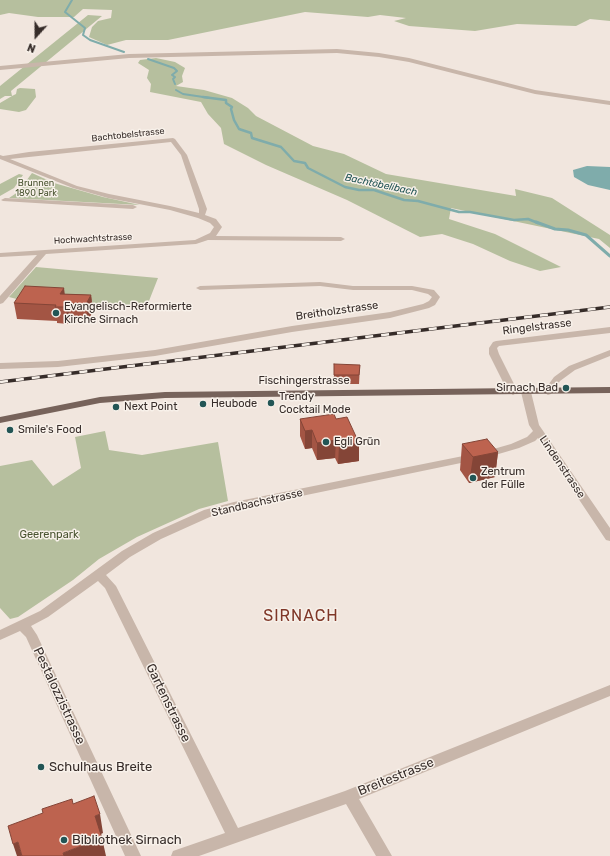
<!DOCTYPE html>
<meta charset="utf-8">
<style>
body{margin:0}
#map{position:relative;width:610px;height:856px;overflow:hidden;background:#f1e6de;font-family:Rubik,sans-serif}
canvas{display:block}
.north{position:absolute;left:16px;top:16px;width:40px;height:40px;-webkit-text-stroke:3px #f8f1ea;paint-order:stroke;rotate:201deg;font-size:11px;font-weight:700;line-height:16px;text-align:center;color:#362c29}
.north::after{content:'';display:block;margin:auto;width:14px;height:18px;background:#362c29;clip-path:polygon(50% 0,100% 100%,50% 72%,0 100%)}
</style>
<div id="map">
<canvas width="610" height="856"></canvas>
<div class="north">N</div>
</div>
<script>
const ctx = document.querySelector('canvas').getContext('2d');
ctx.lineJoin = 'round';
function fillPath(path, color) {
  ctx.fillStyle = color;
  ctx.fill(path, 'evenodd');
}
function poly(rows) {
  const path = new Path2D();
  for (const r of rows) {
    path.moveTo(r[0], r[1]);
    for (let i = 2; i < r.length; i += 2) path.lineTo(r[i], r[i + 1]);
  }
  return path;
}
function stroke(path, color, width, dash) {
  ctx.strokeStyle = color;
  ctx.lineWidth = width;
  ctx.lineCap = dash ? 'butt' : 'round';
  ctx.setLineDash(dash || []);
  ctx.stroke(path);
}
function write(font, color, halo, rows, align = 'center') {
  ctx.font = font + ' Rubik,sans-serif';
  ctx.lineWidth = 3;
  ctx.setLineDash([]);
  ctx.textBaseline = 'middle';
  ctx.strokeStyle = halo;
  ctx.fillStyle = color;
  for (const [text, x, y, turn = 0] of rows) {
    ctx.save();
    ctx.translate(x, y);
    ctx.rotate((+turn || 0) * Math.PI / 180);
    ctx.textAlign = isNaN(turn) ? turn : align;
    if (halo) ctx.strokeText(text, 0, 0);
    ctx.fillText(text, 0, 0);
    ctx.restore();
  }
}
fillPath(poly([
 [0,0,610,0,610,21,590,19,576,26,517,24,475,31,409,26,394,21,406,18,380,15,368,17,305,12,168,40,126,40,107,45,89,37,92,27,98,21,111,18,112,10,83,9,74,17,38,17,9,13,0,15],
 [88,15,102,16,11,91,12,96,16,94,17,89,20,88,35,89,36,97,26,110,19,112,0,109,0,103,12,96,5,96,0,99,0,86],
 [156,58,175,62,185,68,182,76,183,82,176,86,204,90,232,98,248,108,256,116,313,146,344,154,386,174,516,196,515,189,552,198,610,235,610,248,599,239,451,208,449,219,495,234,561,267,540,271,510,261,473,244,442,234,420,237,347,200,266,165,224,144,221,128,208,114,201,102,150,92,151,84,147,78,149,70,138,63,140,60],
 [32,173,54,183,103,197,140,205,9,198,18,192],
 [19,174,23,175,14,188,0,196,0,184],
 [36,267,158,278,147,306,97,306,95,310,93,311,32,303,9,297],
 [105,431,109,450,142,455,218,442,228,501,199,509,137,537,99,559,73,580,18,617,10,619,0,608,0,466,32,460,53,486,81,468,75,437]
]), '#b6bf9e');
fillPath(poly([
 [587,166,610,167,610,190,588,185,574,177,573,170]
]), '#7facab');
stroke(poly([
 [72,0,65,12,85,28,83,35,90,40,124,52],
 [148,59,174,68,177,71,172,75,175,77,173,79,175,84],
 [176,90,183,94,210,98]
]), '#7facab', 2);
stroke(poly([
 [203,97,226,100,226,103,232,107,231,109,234,120,239,129,251,133,252,138,281,147,294,161,305,163,308,168,345,187,359,190,374,190,404,200,418,201,459,212,470,212,514,220,528,219,538,223]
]), '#7facab', 2.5);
stroke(poly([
 [536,222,555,229,568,230,586,235,610,256]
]), '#7facab', 3);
fillPath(poly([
 [337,49,379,53,409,58,535,90,610,101,610,105,535,94,409,62,379,57,337,53,129,58,0,70,0,66,129,54,337,49],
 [173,138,175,139,187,155,207,209,205,215,216,219,222,227,216,236,341,237,345,239,341,241,208,240,196,244,46,254,3,303,0,304,0,296,37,255,0,257,0,253,195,240,210,233,214,227,210,223,198,218,170,210,108,198,73,188,0,159,0,155,3,156,29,152,173,138],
 [171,142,181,155,199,209,199,213,170,206,109,194,77,186,10,159,171,142],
 [5,198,133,205,137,207,133,209,3,201,1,200,5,198],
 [320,282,353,286,412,286,434,290,440,297,435,305,429,308,390,318,292,332,155,356,58,367,0,369,0,363,58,361,155,350,292,326,390,312,423,304,429,301,432,297,428,294,412,290,353,290,320,286,200,290,196,288,200,286,320,282],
 [610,327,610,333,499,346,497,348,499,354,518,392,513,395,508,392,489,354,489,348,493,342,496,341,610,327],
 [610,350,610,356,575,370,560,381,551,394,548,395,543,392,554,377,569,366,610,350],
 [526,389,531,392,539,425,610,528,610,541,606,540,538,438,535,441,519,448,485,458,234,510,212,516,161,539,130,557,106,575,116,586,238,828,345,791,610,685,610,696,359,799,392,856,376,856,346,804,199,856,171,856,173,851,225,833,105,588,98,581,48,617,31,626,37,635,141,856,125,856,26,637,20,631,0,640,0,630,40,611,122,551,153,533,204,510,234,502,483,452,511,444,527,437,533,431,529,425,521,392,526,389]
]), '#c8b6aa');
fillPath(poly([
 [610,387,610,393,165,398,100,403,0,423,0,417,100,397,165,392,610,387]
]), '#77635b');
const rail = poly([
 [0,382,610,307]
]);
stroke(rail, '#362c29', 3.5);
stroke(rail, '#f8f1ea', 2.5, [8]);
fillPath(poly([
 [64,288,64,294,91,295,93,311,88,320,70,320,68,324,57,323,57,321,17,319,14,303],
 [360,365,359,384,333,384,334,375],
 [300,419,336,419,359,443,359,461,338,464,335,458,317,460,312,448,305,449,300,436],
 [462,444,498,452,495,477,469,483,460,470]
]), '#a35544');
fillPath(poly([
 [64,288,66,304,60,294],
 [91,295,93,311,88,320,86,304],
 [68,303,70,320,68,324,66,307],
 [312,430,312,448,305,449,305,431],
 [336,440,335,458,317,460,317,443],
 [359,443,359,461,338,464,339,446],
 [498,452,495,477,469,483,473,457],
 [100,814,103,833,99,835,95,816],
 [102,838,106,856,64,856,63,853],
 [18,842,22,856,17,856,13,844]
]), '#844537');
const building = poly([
 [25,286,64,288,60,294,91,295,86,304,68,303,66,307,55,307,56,305,14,303,25,286],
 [334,364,360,365,359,375,334,375,334,364],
 [334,414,336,419,347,417,359,443,339,446,336,440,317,443,312,430,305,431,300,419,334,414],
 [487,439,498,452,473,457,462,444,487,439],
 [94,796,100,814,95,816,102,838,63,853,64,856,22,856,18,842,13,844,8,826,43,813,42,809,72,799,73,804,94,796]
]);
fillPath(building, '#bd634f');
stroke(building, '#844537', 1);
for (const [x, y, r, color] of [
 [56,313,4,"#255"],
 [566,388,4,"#255"],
 [271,403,4,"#255"],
 [203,404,4,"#255"],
 [116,407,4,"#255"],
 [10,430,4,"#255"],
 [326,442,4,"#255"],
 [473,478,4,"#255"],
 [41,767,4,"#255"],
 [64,840,4,"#255"]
]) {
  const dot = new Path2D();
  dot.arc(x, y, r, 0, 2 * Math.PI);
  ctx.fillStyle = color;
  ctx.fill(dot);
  stroke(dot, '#f8f1ea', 1.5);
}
write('9px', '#362c29', '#f8f1ea', [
 ["Bachtobelstrasse",128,135,-6],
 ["Hochwachtstrasse",93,239,-3]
]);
write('9px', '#48532f', '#f8f1ea', [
 ["Brunnen",36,183],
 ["1890 Park",36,193]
]);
write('italic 10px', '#255', '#f8f1ea', [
 ["Bachtöbelibach",381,185,12]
]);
write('11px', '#362c29', '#f8f1ea', [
 ["Evangelisch-Reformierte",64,307],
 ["Kirche Sirnach",64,320],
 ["Sirnach Bad",558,388,"right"],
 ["Trendy",279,397],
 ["Cocktail Mode",279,410],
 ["Heubode",211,404],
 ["Next Point",124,407],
 ["Smile's Food",18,430],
 ["Egli Grün",334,442],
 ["Zentrum",481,472],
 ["der Fülle",481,485]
], 'left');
write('11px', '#362c29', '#f8f1ea', [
 ["Breitholzstrasse",337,311,-8],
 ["Ringelstrasse",537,327,-7],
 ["Fischingerstrasse",304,381],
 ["Lindenstrasse",562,467,56],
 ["Standbachstrasse",257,503,-13]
]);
write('11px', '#48532f', '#f8f1ea', [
 ["Geerenpark",49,535]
]);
write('13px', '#362c29', '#f8f1ea', [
 ["Pestalozzistrasse",59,696,65],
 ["Gartenstrasse",168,703,64],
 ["Breitestrasse",396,777,-22]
]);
write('13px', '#362c29', '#f8f1ea', [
 ["Schulhaus Breite",49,767],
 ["Bibliothek Sirnach",72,840]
], 'left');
ctx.letterSpacing = '1px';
write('16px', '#7f3728', '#f8f1ea', [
 ["SIRNACH",301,616]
]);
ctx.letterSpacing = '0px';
</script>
